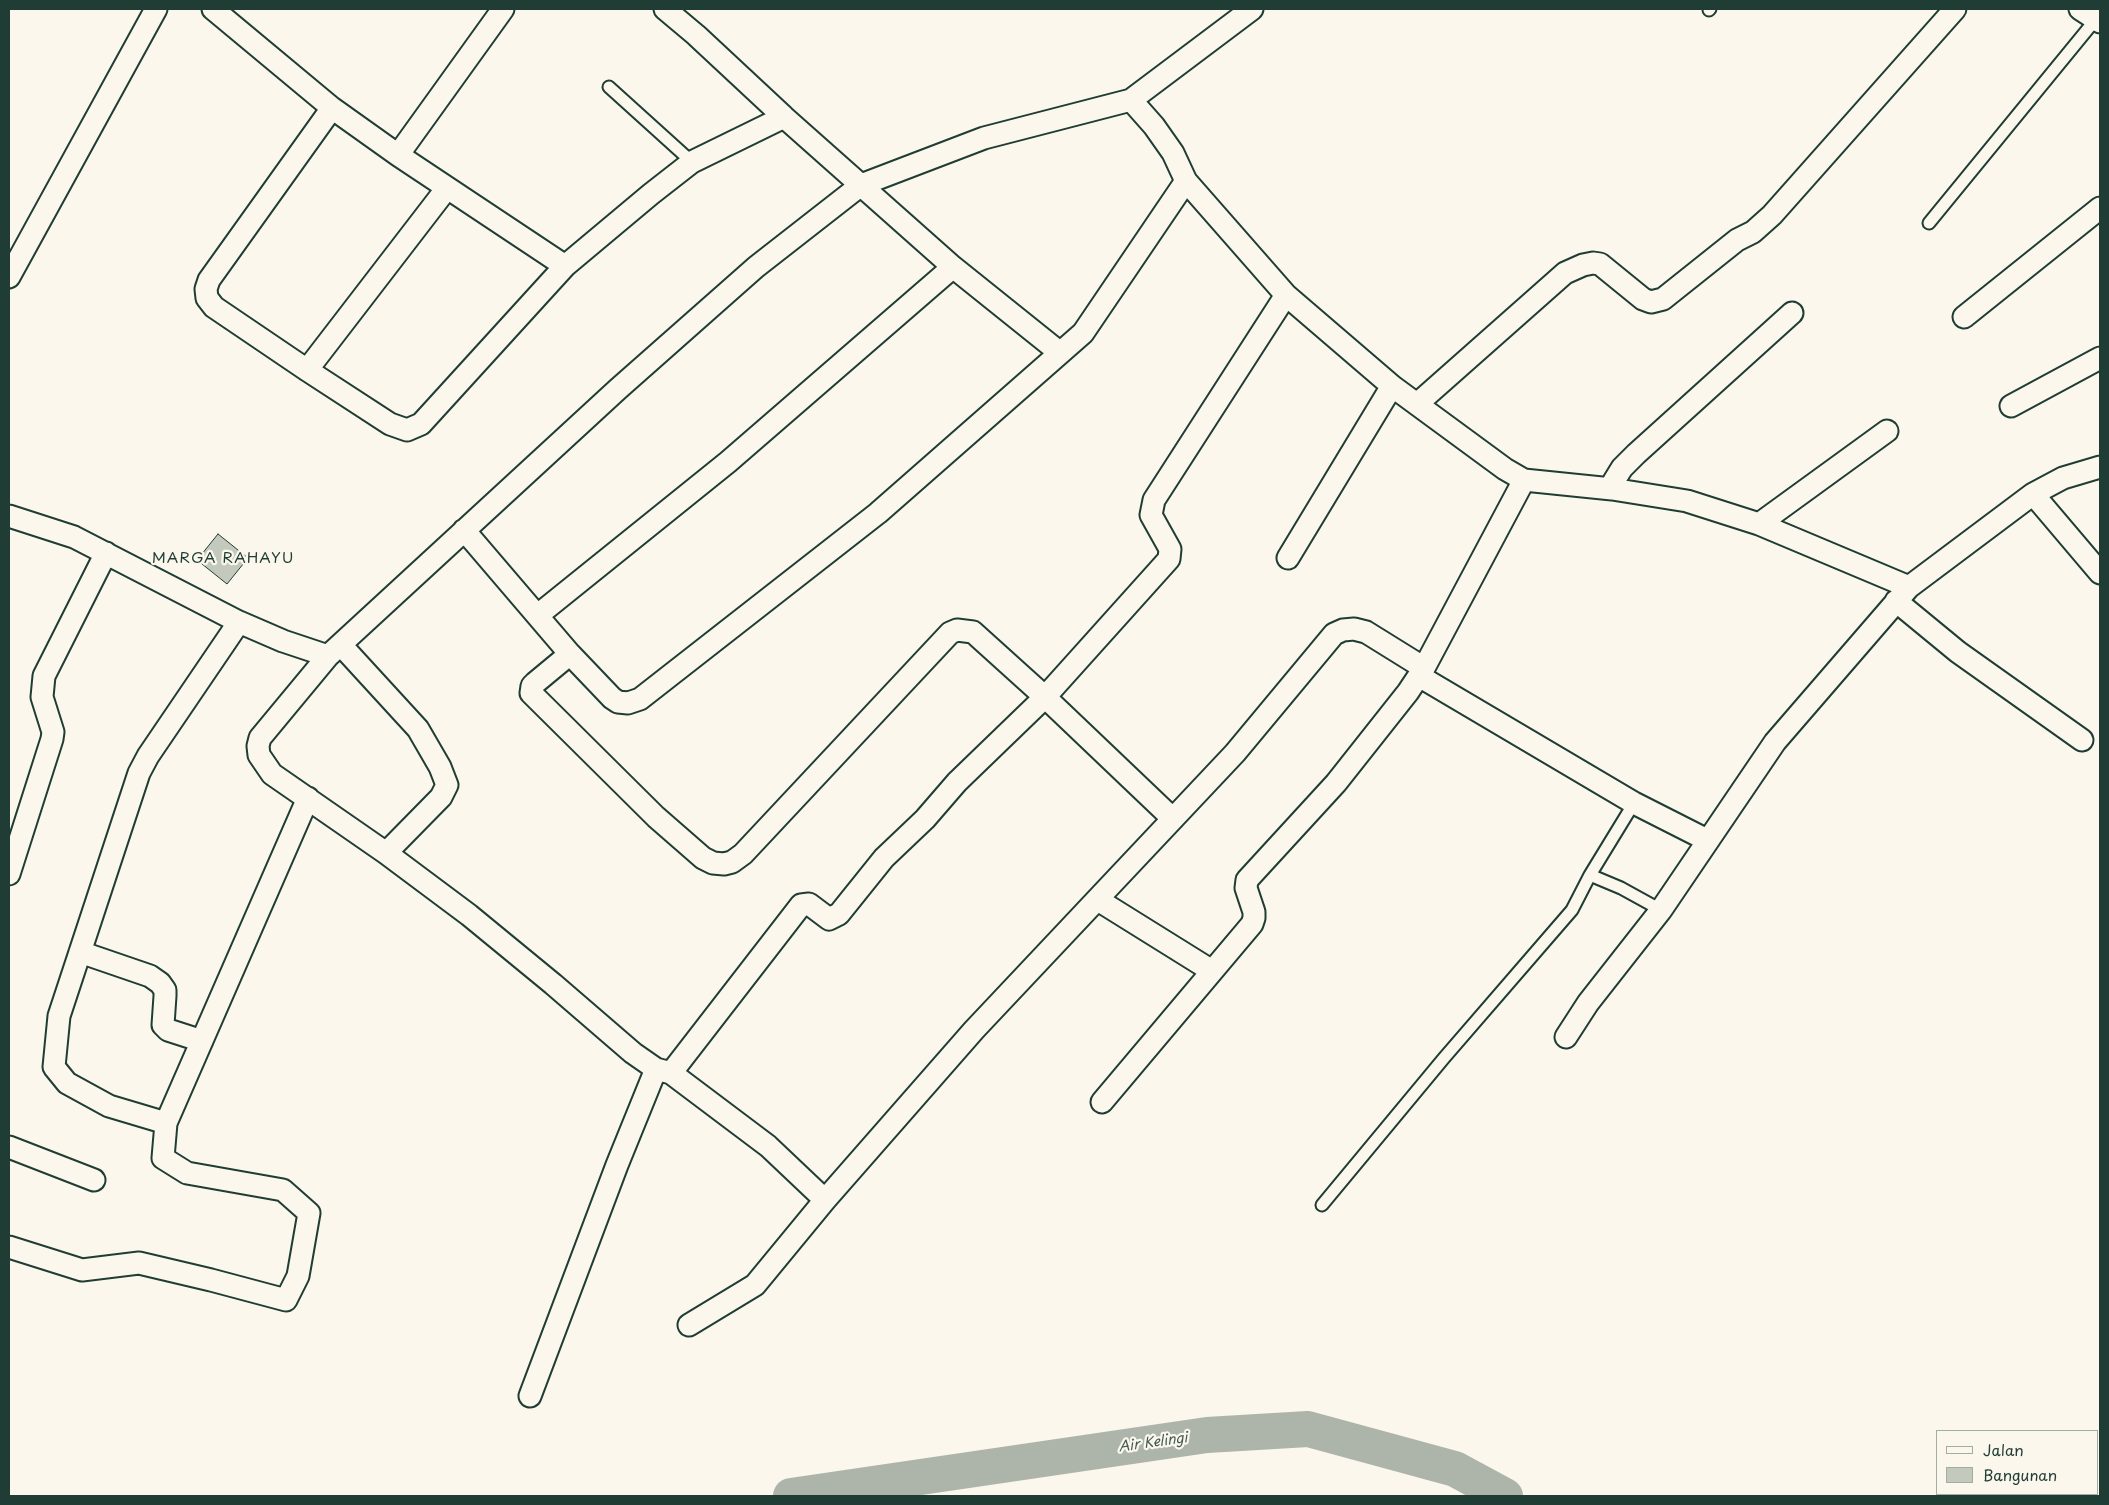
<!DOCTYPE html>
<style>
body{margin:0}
#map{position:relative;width:2109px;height:1505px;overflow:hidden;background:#fbf7ec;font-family:"Playpen Sans",sans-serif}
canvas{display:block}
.frame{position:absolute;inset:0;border:10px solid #1f3d34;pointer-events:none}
.legend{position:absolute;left:1936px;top:1430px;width:162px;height:65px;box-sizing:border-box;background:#fbf7ec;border:1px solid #a3ada2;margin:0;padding:6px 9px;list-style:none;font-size:15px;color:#1f3d34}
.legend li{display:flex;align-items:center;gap:10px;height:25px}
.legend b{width:25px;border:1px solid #a3ada2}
</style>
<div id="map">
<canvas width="2109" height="1505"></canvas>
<div class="frame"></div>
<ul class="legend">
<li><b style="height:6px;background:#fbf7ec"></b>Jalan</li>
<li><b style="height:14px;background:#c4c9be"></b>Bangunan</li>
</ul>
</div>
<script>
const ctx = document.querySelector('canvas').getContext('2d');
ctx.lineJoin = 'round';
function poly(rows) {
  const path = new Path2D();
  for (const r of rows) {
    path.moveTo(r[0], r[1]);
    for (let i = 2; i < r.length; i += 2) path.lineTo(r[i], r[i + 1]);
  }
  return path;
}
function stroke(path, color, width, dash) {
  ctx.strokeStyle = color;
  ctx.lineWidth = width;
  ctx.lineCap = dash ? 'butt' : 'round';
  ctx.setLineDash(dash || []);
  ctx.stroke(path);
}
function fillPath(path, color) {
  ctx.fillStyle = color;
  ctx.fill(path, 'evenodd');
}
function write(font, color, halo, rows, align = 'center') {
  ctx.font = font + ' "Playpen Sans",sans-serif';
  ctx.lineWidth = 4.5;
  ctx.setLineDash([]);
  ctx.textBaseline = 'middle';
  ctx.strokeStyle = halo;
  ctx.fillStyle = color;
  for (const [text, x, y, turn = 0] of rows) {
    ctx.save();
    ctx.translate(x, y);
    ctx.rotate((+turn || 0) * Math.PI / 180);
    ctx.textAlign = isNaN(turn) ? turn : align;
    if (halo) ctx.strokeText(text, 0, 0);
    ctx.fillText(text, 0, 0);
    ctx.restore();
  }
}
stroke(poly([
 [791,1496,1207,1435,1308,1429,1455,1469,1505,1496]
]), '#adb4aa', 36);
const building = poly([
 [218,534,248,558,227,584,197,560,218,534]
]);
fillPath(building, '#c4c9be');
stroke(building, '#1f3d34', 1);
const service = poly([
 [1709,10,1710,9],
 [609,87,692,162],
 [1929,223,2096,19],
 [1590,875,1634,803],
 [1322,1205,1444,1058,1572,910,1590,875,1621,888,1661,910]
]);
const minor = poly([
 [213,9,332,108,398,155,565,266],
 [665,9,696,35,784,117,953,267,1059,352],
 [2080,9,2100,22],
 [1131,100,1154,126,1173,153,1186,181,1286,295,1392,386,1505,469,1524,480,1612,489,1687,501,1759,524,1909,587],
 [332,108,209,280,206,289,207,298,214,307,307,370,390,424,407,430,421,424,565,266,651,194,692,162,784,117],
 [398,155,503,9],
 [9,277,156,9],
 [1964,317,2100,208],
 [307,370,447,188],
 [1417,404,1565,273,1583,265,1593,263,1600,264,1643,299,1651,302,1663,299,1737,240,1753,232,1772,215,1955,9],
 [2011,406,2100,358],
 [1612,489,1614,481,1622,468,1636,454,1792,313],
 [2033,494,2100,573],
 [9,516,74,537,239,622,283,641,328,656,618,389,756,267,861,185,984,138,1131,100,1252,9],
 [1759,524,1887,431],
 [464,530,570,654,612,698,618,702,628,703,640,699,878,513,1083,333,1186,181],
 [1288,558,1392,386],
 [1896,601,1958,652,2082,740],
 [538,615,728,462,953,267],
 [341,645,418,729,440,767,447,785,441,797,386,853],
 [570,654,535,683,532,686,531,693,656,817,703,858,713,863,724,864,732,862,743,854,950,633,957,630,973,632,1045,697,1173,819],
 [328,656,260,738,258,746,259,755,272,774,386,853,469,915,553,984,633,1053,656,1069,671,1073,768,1146,825,1200],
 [1419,676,1634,803,1707,840],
 [9,874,52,739,53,732,42,697,44,676,106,553],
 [1098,900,1212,971],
 [80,952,150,976,160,983,165,990,165,996,163,1025,168,1030,202,1041],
 [1566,1037,1588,1003,1661,910,1775,742,1909,587,2033,494,2063,478,2100,467],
 [671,1073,801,905,809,904,829,919,839,914,884,858,925,819,957,782,1045,697,1169,559,1170,549,1151,515,1154,500,1286,295],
 [1102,1102,1252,924,1254,918,1254,912,1246,888,1247,880,1336,783,1408,692,1424,668,1524,480],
 [166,1123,109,1106,67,1083,54,1067,59,1016,139,773,148,756,239,622],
 [9,1147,94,1180],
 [9,1247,82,1270,139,1263,211,1280,286,1300,298,1276,309,1213,283,1190,187,1173,163,1158,166,1123,308,798],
 [689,1325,755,1285,825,1200,974,1030,1235,753,1334,634,1343,630,1354,629,1366,632,1424,668],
 [530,1396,617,1165,656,1069]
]);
stroke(service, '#1f3d34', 15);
stroke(minor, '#1f3d34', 25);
stroke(service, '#fbf7ec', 11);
stroke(minor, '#fbf7ec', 21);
write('italic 14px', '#425b52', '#fbf7ec', [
 ["Air Kelingi",1153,1443,-8]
]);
ctx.letterSpacing = '1px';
write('15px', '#1f3d34', '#fbf7ec', [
 ["MARGA RAHAYU",223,559]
]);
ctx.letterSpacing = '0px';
</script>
